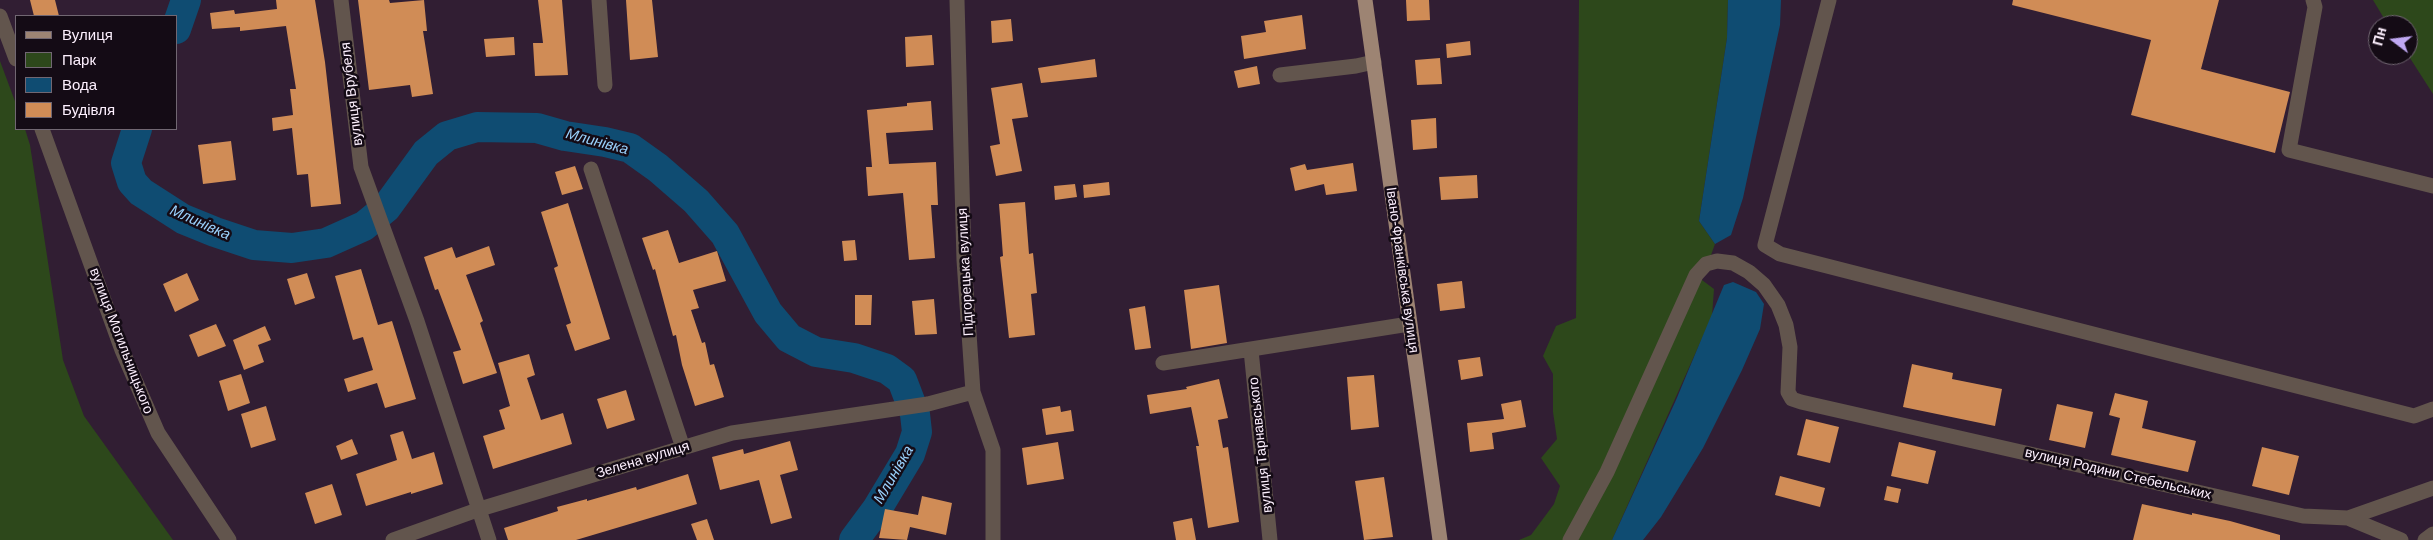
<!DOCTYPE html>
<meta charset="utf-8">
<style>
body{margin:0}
#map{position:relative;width:2433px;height:540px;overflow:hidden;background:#311e33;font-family:Helvetica,sans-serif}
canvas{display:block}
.legend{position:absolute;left:15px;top:15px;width:162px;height:115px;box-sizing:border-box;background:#140b15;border:1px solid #716772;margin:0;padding:6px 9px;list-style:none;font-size:15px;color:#fdf0fe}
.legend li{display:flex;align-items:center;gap:10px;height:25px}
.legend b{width:25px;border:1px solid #716772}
.north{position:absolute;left:2368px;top:15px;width:50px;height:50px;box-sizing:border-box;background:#140b15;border:1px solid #716772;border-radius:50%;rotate:285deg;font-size:14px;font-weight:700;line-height:20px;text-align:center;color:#fdf0fe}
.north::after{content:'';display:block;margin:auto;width:18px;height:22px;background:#c0a8f3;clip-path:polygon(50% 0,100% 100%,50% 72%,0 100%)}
</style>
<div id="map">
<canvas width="2433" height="540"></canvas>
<ul class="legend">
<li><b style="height:6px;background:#9d8473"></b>Вулиця</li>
<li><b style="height:14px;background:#2d481b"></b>Парк</li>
<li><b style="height:14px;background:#0f4c72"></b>Вода</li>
<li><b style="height:14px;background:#d08c56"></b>Будівля</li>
</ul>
<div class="north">Пн</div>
</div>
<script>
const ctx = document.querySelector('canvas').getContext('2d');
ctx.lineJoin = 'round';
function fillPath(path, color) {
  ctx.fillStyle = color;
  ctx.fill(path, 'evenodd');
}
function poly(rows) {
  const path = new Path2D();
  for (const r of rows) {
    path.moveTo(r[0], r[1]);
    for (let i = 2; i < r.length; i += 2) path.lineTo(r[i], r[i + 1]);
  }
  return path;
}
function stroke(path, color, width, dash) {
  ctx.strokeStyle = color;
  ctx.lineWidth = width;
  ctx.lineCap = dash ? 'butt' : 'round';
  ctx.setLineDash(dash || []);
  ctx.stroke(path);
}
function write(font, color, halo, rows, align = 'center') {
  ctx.font = font + ' Helvetica,sans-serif';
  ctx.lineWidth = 5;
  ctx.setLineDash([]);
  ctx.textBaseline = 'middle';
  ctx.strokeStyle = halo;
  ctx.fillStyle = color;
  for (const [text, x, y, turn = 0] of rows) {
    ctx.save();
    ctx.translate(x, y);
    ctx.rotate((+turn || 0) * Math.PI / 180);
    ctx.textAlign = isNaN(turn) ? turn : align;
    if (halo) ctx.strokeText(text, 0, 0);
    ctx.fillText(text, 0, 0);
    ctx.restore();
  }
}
fillPath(poly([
 [1579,0,1728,0,1727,38,1699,221,1715,244,1702,280,1714,289,1712,316,1612,540,1519,540,1531,535,1554,504,1560,486,1541,458,1557,439,1553,412,1553,374,1543,356,1556,326,1576,318],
 [2373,0,2433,0,2433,94,2408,55,2408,25,2388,25],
 [0,61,16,104,16,129,25,129,30,145,63,360,84,416,173,540,0,540]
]), '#2d481b');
fillPath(poly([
 [1728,0,1781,0,1780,25,1743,198,1731,235,1715,244,1699,221,1727,38],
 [1733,282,1756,292,1764,304,1760,329,1742,370,1703,448,1661,517,1643,540,1612,540,1676,400,1724,285]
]), '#0f4c72');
stroke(poly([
 [176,29,186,0],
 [137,129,126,163,132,182,141,192,183,219,215,232,254,245,292,248,326,243,364,226,386,208,426,153,447,136,477,127,537,128,565,136,605,142,630,148,658,168,696,201,725,234,768,313,789,338,816,352,854,358,887,369,902,380,915,414,917,432,910,454,877,509,854,540]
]), '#0f4c72', 30);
fillPath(poly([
 [30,0,55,0,59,16,34,16],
 [276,0,315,0,325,62,341,204,311,207,308,174,297,175,292,128,273,131,272,118,293,115,290,89,296,89,286,26,240,31,240,27,212,29,210,13,234,10,235,14,277,9],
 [358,0,389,0,390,3,424,0,427,31,423,31,433,94,412,97,410,85,369,90],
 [538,0,562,0,568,75,535,76,533,43,543,43],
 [626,0,652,0,658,57,630,60],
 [1406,0,1429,0,1430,20,1407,21],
 [2013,0,2219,0,2201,69,2290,92,2275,153,2131,115,2151,40,2012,5],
 [1302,15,1306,49,1244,59,1241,36,1266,32,1264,21],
 [1011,19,1013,41,992,43,991,21],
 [932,35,934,65,906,67,905,37],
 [514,37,515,55,486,57,484,39],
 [1470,41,1471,55,1447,58,1446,44],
 [1440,58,1442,84,1417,85,1415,60],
 [1095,59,1097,77,1041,83,1038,68],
 [1257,66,1260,84,1238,88,1234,71],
 [1022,83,1028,117,1012,119,1022,171,996,176,990,146,1000,144,991,88],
 [931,101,933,130,886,133,889,164,936,162,938,205,931,205,935,258,909,260,903,193,868,196,866,167,872,167,867,110,907,106,907,103],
 [1436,118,1437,148,1413,150,1411,120],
 [231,141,236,180,203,184,198,145],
 [1353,163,1357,191,1326,195,1324,184,1295,191,1290,168,1305,164,1307,170],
 [575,166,583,189,562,195,555,172],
 [1477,175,1478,198,1441,200,1439,177],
 [1109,182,1110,195,1084,198,1083,185],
 [1075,184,1077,197,1055,200,1054,186],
 [1025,202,1029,254,1033,253,1037,293,1031,294,1035,335,1009,338,1000,257,1003,256,999,204],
 [568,203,610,339,575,351,566,325,571,323,554,268,558,266,541,212],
 [668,230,679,263,717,251,726,281,693,290,699,308,691,310,702,343,705,342,710,365,714,364,724,397,695,406,682,365,676,335,673,336,655,269,653,270,642,238],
 [855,240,857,260,844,261,842,241],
 [489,246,495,265,466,275,483,321,480,323,497,373,463,384,453,352,461,350,438,289,435,290,424,257,452,247,456,258],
 [361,269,378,325,392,321,416,399,385,408,377,383,348,392,344,379,373,370,363,337,353,340,335,276],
 [187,273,199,300,175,312,163,284],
 [307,273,315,298,295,305,287,279],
 [1462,281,1465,308,1440,311,1437,284],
 [1219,285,1227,343,1191,349,1184,290],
 [855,295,872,295,871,325,855,325],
 [934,299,937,334,915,335,912,301],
 [1145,306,1151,348,1135,350,1129,309],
 [216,324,226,346,198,357,189,335],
 [265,326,271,340,258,345,264,362,244,370,233,340],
 [529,354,535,375,527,378,541,420,563,413,572,444,493,469,483,436,505,429,499,410,510,406,498,363],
 [1480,357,1483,376,1461,380,1458,360],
 [1912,364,1953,373,1952,379,2002,389,1995,426,1903,407],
 [241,374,250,403,228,411,219,381],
 [1374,375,1379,427,1351,430,1347,377],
 [1219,379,1228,418,1218,420,1223,448,1228,447,1239,522,1208,528,1196,446,1199,446,1191,407,1150,414,1147,395,1187,389,1186,387],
 [626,390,635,420,607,429,597,399],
 [2115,393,2148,401,2142,428,2196,441,2188,472,2111,455,2120,418,2109,415],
 [1521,400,1526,427,1492,433,1494,449,1470,452,1467,423,1504,419,1501,404],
 [2057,404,2093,412,2085,448,2049,440],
 [266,406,276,440,251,448,241,414],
 [1060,406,1061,412,1071,410,1074,431,1046,435,1042,409],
 [1806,419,1839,427,1830,463,1797,455],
 [403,431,412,459,434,452,443,484,411,494,411,492,366,506,356,474,397,460,390,435],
 [352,439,358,454,341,460,336,446],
 [790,441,798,470,780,475,792,518,771,524,759,480,720,490,712,457,743,449,744,454],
 [1058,442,1064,479,1027,485,1022,448],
 [1899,442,1936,451,1928,484,1891,476],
 [2262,447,2299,456,2289,495,2252,486],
 [688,474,697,504,576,540,508,540,504,528,558,511,557,507,587,499,587,501,636,487,637,490],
 [1780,476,1825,488,1820,507,1775,495],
 [1384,477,1393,537,1364,540,1355,481],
 [332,484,342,515,315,524,305,493],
 [1887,486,1901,489,1898,503,1884,500],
 [922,496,952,503,946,535,910,527,907,540,879,538,885,509,918,515],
 [2142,504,2192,515,2192,513,2230,521,2280,535,2280,540,2133,540],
 [1192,518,1196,540,1176,540,1173,522],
 [707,519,714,540,697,540,691,524]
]), '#d08c56');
stroke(poly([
 [341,0,361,167,417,321,489,540],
 [599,0,605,85],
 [957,0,964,260,973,392,993,450,993,540],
 [1829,0,1765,245,1780,254,2414,416,2433,409],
 [2313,0,2315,7,2289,150,2433,186],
 [0,16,16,59],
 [1280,75,1356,66,1374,62],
 [42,129,122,350,158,433,229,540],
 [591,169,683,448],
 [1251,350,1270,540],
 [1163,363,1409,324],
 [2348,518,2401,540],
 [393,540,480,509,732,433,928,404,973,392],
 [1570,540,1607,472,1696,275,1706,264,1717,261,1733,263,1749,272,1764,285,1778,305,1786,325,1790,347,1788,392,1792,399,1801,402,2303,516,2348,518,2433,488],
 [2425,540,2433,534]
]), '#62554d', 15);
stroke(poly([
 [1365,0,1440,540]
]), '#9d8473', 15);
write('14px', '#fdf0fe', '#140b15', [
 ["вулиця Врубеля",352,94,-97],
 ["Івано-Франківська вулиця",1402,270,82],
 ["Підгорецька вулиця",966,272,-93],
 ["вулиця Могильницького",121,341,69],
 ["вулиця Тарнавського",1261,445,-96],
 ["Зелена вулиця",643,460,-17],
 ["вулиця Родини Стебельських",2118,474,13]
]);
write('italic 15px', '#99d0fb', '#140b15', [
 ["Млинівка",597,142,15],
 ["Млинівка",200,223,24],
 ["Млинівка",894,475,-60]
]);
</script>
